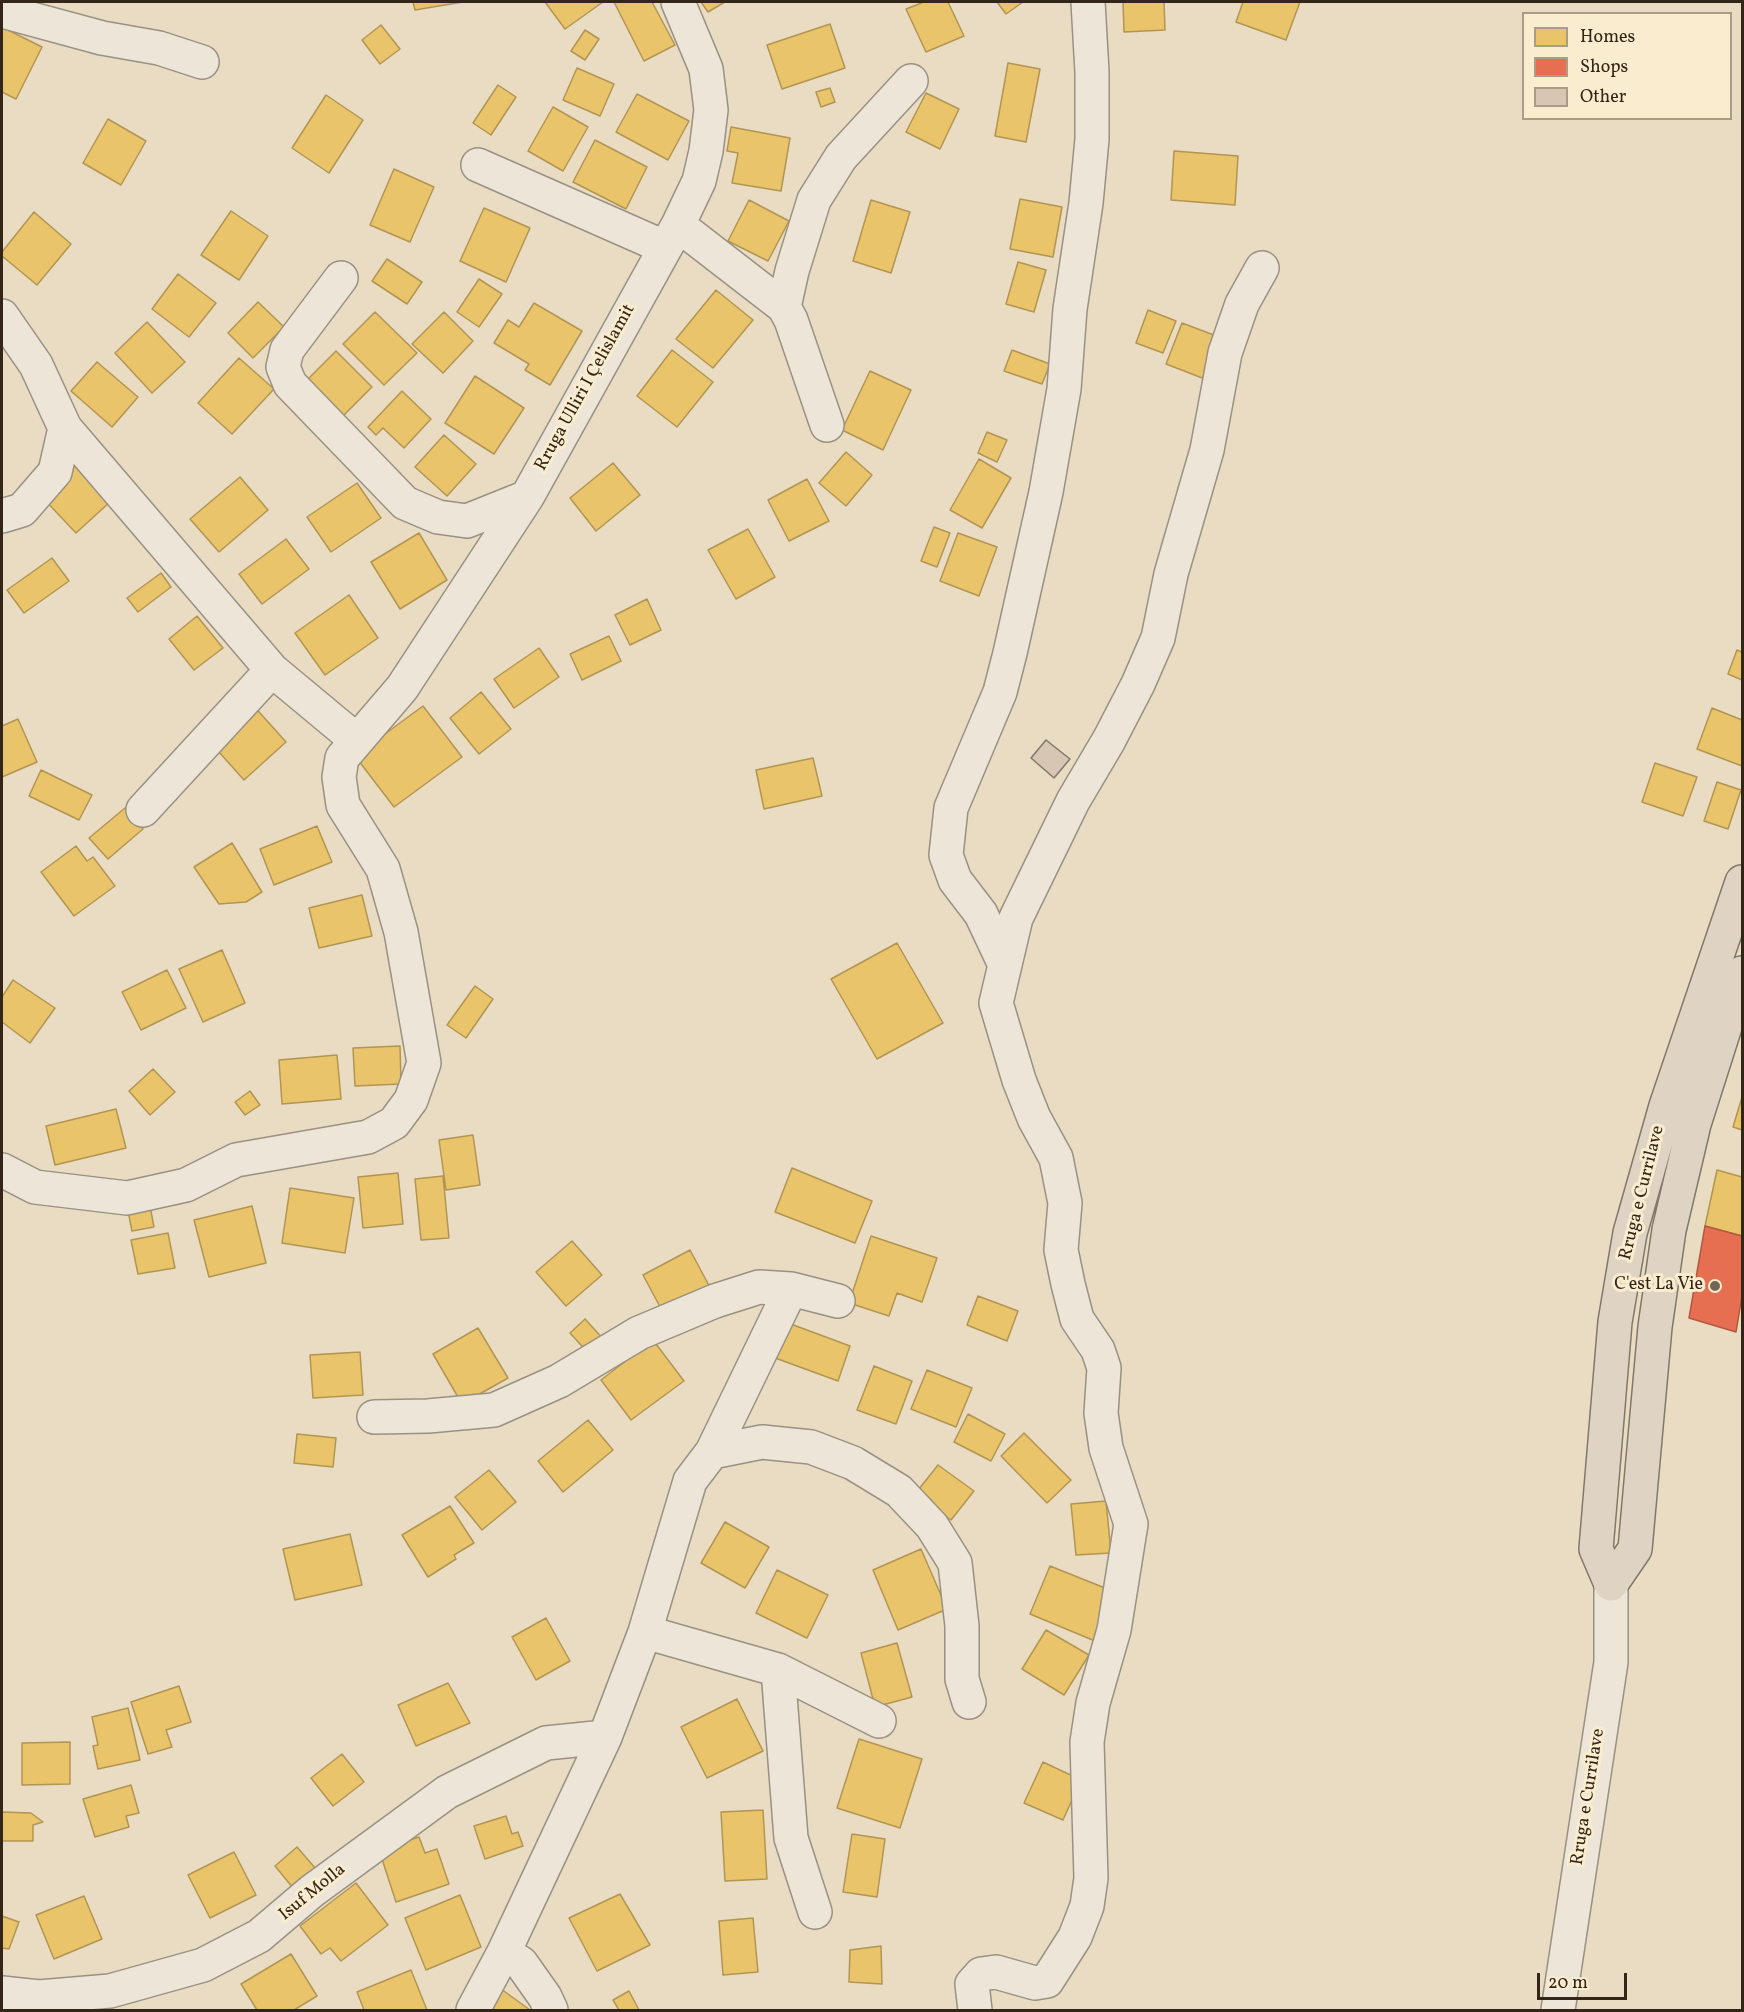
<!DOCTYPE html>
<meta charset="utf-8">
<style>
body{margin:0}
#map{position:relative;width:1744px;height:2012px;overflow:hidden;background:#e9dcc3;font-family:Vollkorn,serif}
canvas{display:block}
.frame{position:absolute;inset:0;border:3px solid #332619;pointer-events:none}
.legend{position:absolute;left:1522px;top:12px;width:210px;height:108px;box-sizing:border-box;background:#faecce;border:2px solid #aa9d86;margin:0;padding:8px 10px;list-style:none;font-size:18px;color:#332619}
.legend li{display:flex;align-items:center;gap:12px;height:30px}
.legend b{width:30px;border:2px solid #aa9d86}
.scale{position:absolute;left:1537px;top:1973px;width:90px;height:27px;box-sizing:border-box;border:3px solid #332619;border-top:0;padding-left:8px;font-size:18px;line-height:21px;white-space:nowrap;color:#332619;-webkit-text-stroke:4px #faecce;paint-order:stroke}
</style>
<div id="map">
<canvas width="1744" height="2012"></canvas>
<div class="frame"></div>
<ul class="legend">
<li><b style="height:16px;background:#e9c46a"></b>Homes</li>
<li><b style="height:16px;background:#e76f51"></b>Shops</li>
<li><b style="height:16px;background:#d6c6b3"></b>Other</li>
</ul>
<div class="scale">20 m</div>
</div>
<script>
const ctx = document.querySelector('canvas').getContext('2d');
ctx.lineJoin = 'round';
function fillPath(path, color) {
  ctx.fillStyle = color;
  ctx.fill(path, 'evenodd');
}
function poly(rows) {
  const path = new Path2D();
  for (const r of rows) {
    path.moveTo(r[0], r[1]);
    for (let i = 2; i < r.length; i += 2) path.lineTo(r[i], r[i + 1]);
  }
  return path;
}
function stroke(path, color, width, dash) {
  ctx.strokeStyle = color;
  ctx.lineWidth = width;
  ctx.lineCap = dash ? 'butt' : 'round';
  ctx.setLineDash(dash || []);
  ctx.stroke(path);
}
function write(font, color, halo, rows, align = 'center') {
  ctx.font = font + ' Vollkorn,serif';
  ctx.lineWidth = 6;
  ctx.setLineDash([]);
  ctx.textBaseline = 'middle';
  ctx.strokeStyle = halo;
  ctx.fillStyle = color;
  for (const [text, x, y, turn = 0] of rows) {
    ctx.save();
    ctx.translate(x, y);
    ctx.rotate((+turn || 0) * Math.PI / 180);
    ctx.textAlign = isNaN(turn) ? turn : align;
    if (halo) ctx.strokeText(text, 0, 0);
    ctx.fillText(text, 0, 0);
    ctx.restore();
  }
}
const homes = poly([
 [413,2,463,2,415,10,413,2],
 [545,2,603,2,565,29,545,2],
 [614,2,652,2,675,45,644,61,614,2],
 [701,2,725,2,708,12,701,2],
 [924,2,948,2,964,36,926,52,906,9,924,2],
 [997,2,1023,2,1006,14,997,2],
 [1123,2,1164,2,1165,30,1124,32,1123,2],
 [1243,2,1300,2,1286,40,1236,22,1243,2],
 [830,24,845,68,782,89,767,45,830,24],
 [381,25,400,49,380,64,362,40,381,25],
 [2,27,42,47,16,99,2,92,2,27],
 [585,30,599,39,585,60,571,51,585,30],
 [1008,63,1040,69,1026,142,995,136,1008,63],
 [577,68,614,84,600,116,563,100,577,68],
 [498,85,516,97,491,135,473,123,498,85],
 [830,88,835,102,821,107,816,92,830,88],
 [926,93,959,109,940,149,906,132,926,93],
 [637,94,689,121,668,160,616,132,637,94],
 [326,95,363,120,329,173,292,148,326,95],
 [553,107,588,127,563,171,528,151,553,107],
 [108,119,146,141,121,185,83,163,108,119],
 [731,127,790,138,781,191,732,183,738,153,727,151,731,127],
 [595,140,647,167,626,209,573,182,595,140],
 [1174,151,1238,156,1235,205,1171,200,1174,151],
 [394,169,434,187,410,242,370,225,394,169],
 [1020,199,1062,207,1053,257,1010,249,1020,199],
 [749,200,789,221,768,261,728,241,749,200],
 [871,200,910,212,891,273,853,261,871,200],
 [484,208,530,228,506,282,460,261,484,208],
 [231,211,268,236,239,280,201,255,231,211],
 [34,212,71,244,37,285,2,256,2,252,34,212],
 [387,259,422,282,407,304,372,281,387,259],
 [1018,262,1046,270,1034,312,1006,304,1018,262],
 [178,274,216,303,189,337,152,309,178,274],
 [479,279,502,294,479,327,457,312,479,279],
 [716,290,753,320,713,368,676,339,716,290],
 [258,302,284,327,253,358,228,333,258,302],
 [534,303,582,331,550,385,525,370,529,364,494,343,508,320,519,327,534,303],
 [1148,310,1176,321,1163,353,1136,343,1148,310],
 [375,312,417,353,384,385,343,344,375,312],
 [444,312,473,341,443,373,412,344,444,312],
 [147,322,185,362,152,393,115,353,147,322],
 [1182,323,1227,340,1210,381,1166,364,1182,323],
 [672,350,713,382,677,427,637,396,672,350],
 [1012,350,1050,364,1042,384,1004,371,1012,350],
 [336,351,372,387,342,417,306,381,336,351],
 [239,358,274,389,232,434,198,403,239,358],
 [97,362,138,397,112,427,71,391,97,362],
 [870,371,911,390,883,450,842,430,870,371],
 [475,376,524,408,494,454,445,423,475,376],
 [402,391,431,419,404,448,383,428,376,435,368,427,402,391],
 [987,432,1007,440,997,462,978,453,987,432],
 [444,435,476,464,447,496,415,467,444,435],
 [846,452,872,475,846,506,819,483,846,452],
 [979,459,1011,478,982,528,950,510,979,459],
 [74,462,111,501,76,533,40,495,74,462],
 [613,463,640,495,596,531,570,498,613,463],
 [240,477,268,510,219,552,190,519,240,477],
 [807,479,829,521,789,541,768,500,807,479],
 [357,483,381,518,331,552,307,517,357,483],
 [934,527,950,533,937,567,921,561,934,527],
 [748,529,775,577,736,599,708,550,748,529],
 [419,533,447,580,400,609,371,562,419,533],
 [958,533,997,547,979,596,940,581,958,533],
 [286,539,309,569,262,604,239,574,286,539],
 [52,558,69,581,24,613,7,590,52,558],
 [161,573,171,587,138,612,127,598,161,573],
 [349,595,378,638,325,675,295,633,349,595],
 [647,599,661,630,630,645,615,615,647,599],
 [197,616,223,648,194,670,169,639,197,616],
 [609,636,621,661,582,680,570,654,609,636],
 [539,648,559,677,514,708,494,679,539,648],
 [1737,650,1742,652,1742,680,1728,674,1737,650],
 [481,692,511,729,479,754,450,718,481,692],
 [252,704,286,742,244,780,210,742,252,704],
 [423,706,462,757,394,807,355,756,423,706],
 [1712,708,1742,720,1742,766,1697,749,1712,708],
 [18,719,37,762,2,777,2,726,18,719],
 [813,758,822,796,764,809,756,770,813,758],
 [1655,763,1697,777,1683,816,1642,802,1655,763],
 [41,770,92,795,79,820,29,796,41,770],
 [1717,782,1741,790,1728,829,1704,821,1717,782],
 [125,808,143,829,108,859,89,838,125,808],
 [317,826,332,862,274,885,260,849,317,826],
 [232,843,262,892,246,902,219,904,194,867,232,843],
 [76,846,87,861,93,857,115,886,74,916,41,872,76,846],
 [362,895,372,936,319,948,309,908,362,895],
 [897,943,943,1023,877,1059,831,979,897,943],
 [222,950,245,1003,203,1022,179,969,222,950],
 [167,970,186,1008,141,1030,122,992,167,970],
 [13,980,55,1008,30,1043,2,1022,2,997,13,980],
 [475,986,493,999,466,1038,447,1025,475,986],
 [400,1046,401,1084,355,1086,353,1048,400,1046],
 [337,1055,341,1099,282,1104,279,1060,337,1055],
 [153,1069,175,1092,150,1115,129,1091,153,1069],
 [250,1091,260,1105,245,1115,235,1102,250,1091],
 [1742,1097,1742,1130,1733,1127,1742,1097],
 [116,1109,126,1148,55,1165,46,1126,116,1109],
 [473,1135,480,1185,446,1190,439,1140,473,1135],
 [792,1168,872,1201,855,1243,775,1212,792,1168],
 [1717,1170,1742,1177,1742,1236,1705,1226,1717,1170],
 [398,1173,403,1224,363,1228,358,1177,398,1173],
 [443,1176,449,1238,421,1240,415,1179,443,1176],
 [290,1188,354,1198,345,1253,282,1243,290,1188],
 [150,1206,154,1227,132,1231,128,1211,150,1206],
 [252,1206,266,1263,209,1277,194,1220,252,1206],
 [168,1233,175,1268,138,1274,131,1240,168,1233],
 [871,1236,937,1258,922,1302,897,1293,889,1316,849,1303,871,1236],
 [572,1241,602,1275,566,1306,536,1272,572,1241],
 [690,1250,713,1293,666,1318,643,1275,690,1250],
 [978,1296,1018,1311,1007,1341,967,1325,978,1296],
 [585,1319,605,1341,590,1355,570,1333,585,1319],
 [780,1320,850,1346,838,1381,767,1355,780,1320],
 [478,1328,508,1378,462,1404,433,1354,478,1328],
 [653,1340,684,1381,631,1420,601,1380,653,1340],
 [360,1352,363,1395,313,1398,310,1355,360,1352],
 [874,1366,912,1381,896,1424,857,1410,874,1366],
 [927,1370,972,1388,956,1427,911,1409,927,1370],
 [968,1414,1005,1434,991,1461,954,1442,968,1414],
 [588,1420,613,1450,563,1492,538,1461,588,1420],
 [1024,1433,1071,1480,1047,1503,1001,1456,1024,1433],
 [297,1434,336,1438,333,1467,294,1463,297,1434],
 [938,1465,974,1491,951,1520,915,1494,938,1465],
 [489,1470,516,1502,482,1530,455,1497,489,1470],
 [1106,1501,1111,1553,1076,1555,1071,1504,1106,1501],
 [450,1506,474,1543,454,1555,456,1559,428,1577,402,1535,450,1506],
 [725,1522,769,1547,745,1588,701,1563,725,1522],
 [350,1534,362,1585,295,1600,283,1549,350,1534],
 [921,1549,947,1609,898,1630,873,1570,921,1549],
 [1050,1566,1115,1592,1095,1641,1030,1614,1050,1566],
 [777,1570,828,1595,807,1638,756,1613,777,1570],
 [546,1618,570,1661,536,1680,512,1637,546,1618],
 [1046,1630,1089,1655,1064,1695,1022,1669,1046,1630],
 [897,1643,912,1697,875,1707,861,1653,897,1643],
 [448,1683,470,1723,416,1746,398,1705,448,1683],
 [179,1686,191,1722,166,1730,172,1747,148,1754,131,1702,179,1686],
 [737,1699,763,1751,707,1778,681,1727,737,1699],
 [128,1708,140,1760,98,1769,93,1746,98,1745,92,1717,128,1708],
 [859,1739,922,1759,900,1828,837,1808,859,1739],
 [70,1742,70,1784,22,1785,22,1743,70,1742],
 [342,1754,364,1782,333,1806,311,1778,342,1754],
 [1043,1762,1081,1780,1063,1820,1024,1803,1043,1762],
 [131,1785,139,1813,126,1816,129,1827,95,1837,83,1799,131,1785],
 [763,1810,767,1879,725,1881,721,1812,763,1810],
 [2,1812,31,1813,43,1822,33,1825,33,1841,2,1841,2,1812],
 [506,1816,512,1834,518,1832,523,1846,485,1859,474,1826,506,1816],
 [852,1834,885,1839,877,1897,843,1892,852,1834],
 [419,1837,425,1853,437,1849,449,1884,396,1902,379,1850,419,1837],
 [297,1847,316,1869,293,1888,275,1866,297,1847],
 [234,1852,256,1895,210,1918,188,1875,234,1852],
 [356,1883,388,1925,341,1961,330,1948,321,1954,300,1926,356,1883],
 [620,1894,650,1945,597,1971,569,1918,620,1894],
 [460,1895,481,1947,426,1970,405,1918,460,1895],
 [84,1896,102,1939,54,1959,36,1915,84,1896],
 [2,1916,19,1922,9,1949,2,1948,2,1916],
 [753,1918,758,1972,723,1975,719,1921,753,1918],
 [881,1946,882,1984,849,1982,850,1950,881,1946],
 [291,1954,317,1996,294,2010,257,2010,241,1984,291,1954],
 [411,1970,427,2010,364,2010,357,1992,411,1970],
 [497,1986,530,2010,485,2010,497,1986],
 [629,1991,639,2010,619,2010,613,2000,629,1991]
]);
fillPath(homes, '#e9c46a');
stroke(homes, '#b29552', 1.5);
const shops = poly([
 [1705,1226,1742,1236,1742,1296,1736,1332,1689,1318,1705,1226]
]);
fillPath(shops, '#e76f51');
stroke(shops, '#b15940', 1.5);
const building = poly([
 [1046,740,1070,759,1054,778,1031,758,1046,740]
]);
fillPath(building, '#d6c6b3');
stroke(building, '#80786a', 1.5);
const minor = poly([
 [2,11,102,38,159,48,202,62],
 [478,165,664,247],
 [678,225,784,307,791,320,827,425],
 [341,278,287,350,283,367,290,384,405,503,438,517,467,521,527,497],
 [784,307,792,271,814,200,841,157,911,81],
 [2,316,36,365,65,428,272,670,355,739],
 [2,516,22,510,55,472,65,428],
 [143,810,272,670],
 [1005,965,981,914,955,880,946,855,951,808,1000,692,1010,653,1046,492,1064,389,1070,309,1086,203,1092,139,1092,72,1088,2],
 [2,1170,35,1187,127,1198,186,1185,236,1160,368,1137,394,1123,411,1100,424,1063,401,932,383,869,343,805,339,777,342,758,402,688,527,497,678,225,699,181,706,151,711,110,706,69,678,2],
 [791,1289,838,1301],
 [374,1417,428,1416,494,1410,559,1381,639,1333,715,1301,759,1287,791,1289,712,1452],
 [645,1632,778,1670,879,1721],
 [778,1670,791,1838,815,1912],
 [504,1952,521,1963,545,1997,551,2010],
 [2,1993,39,1997,110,1991,203,1965,259,1936,312,1891,447,1792,546,1743,605,1737],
 [473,2010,504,1952,605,1737,645,1632,690,1481,712,1452,762,1442,811,1447,853,1463,899,1491,932,1526,955,1563,962,1626,962,1679,969,1702],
 [975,2010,972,1984,981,1974,996,1972,1035,1983,1047,1981,1075,1937,1087,1906,1091,1878,1087,1742,1093,1703,1114,1630,1131,1524,1106,1448,1101,1413,1104,1368,1098,1350,1077,1319,1068,1284,1061,1250,1065,1203,1056,1158,1034,1118,1019,1080,996,1003,1016,918,1073,801,1109,740,1138,684,1158,638,1171,574,1207,450,1225,353,1242,304,1262,268],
 [1558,2010,1611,1662,1611,1584]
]);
const major = poly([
 [1611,1584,1596,1549,1615,1322,1630,1233,1666,1106,1742,882],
 [1611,1584,1635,1549,1655,1327,1669,1230,1694,1124,1742,973]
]);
stroke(minor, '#999182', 36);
stroke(major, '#80786a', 36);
stroke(minor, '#ece5d8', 33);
stroke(major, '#dfd4c3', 33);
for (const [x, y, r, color] of [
 [1715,1286,6,"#736654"]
]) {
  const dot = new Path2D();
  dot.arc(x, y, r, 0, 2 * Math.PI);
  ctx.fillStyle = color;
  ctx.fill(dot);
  stroke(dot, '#faecce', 2);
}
write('18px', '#332619', '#faecce', [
 ["Rruga Ulliri I Çelislamit",586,388,-61],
 ["Rruga e Currilave",1643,1193,-76],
 ["Rruga e Currilave",1589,1797,-81],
 ["Isuf Molla",313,1893,-39]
]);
write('18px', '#332619', '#faecce', [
 ["C'est La Vie",1703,1286]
], 'right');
</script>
